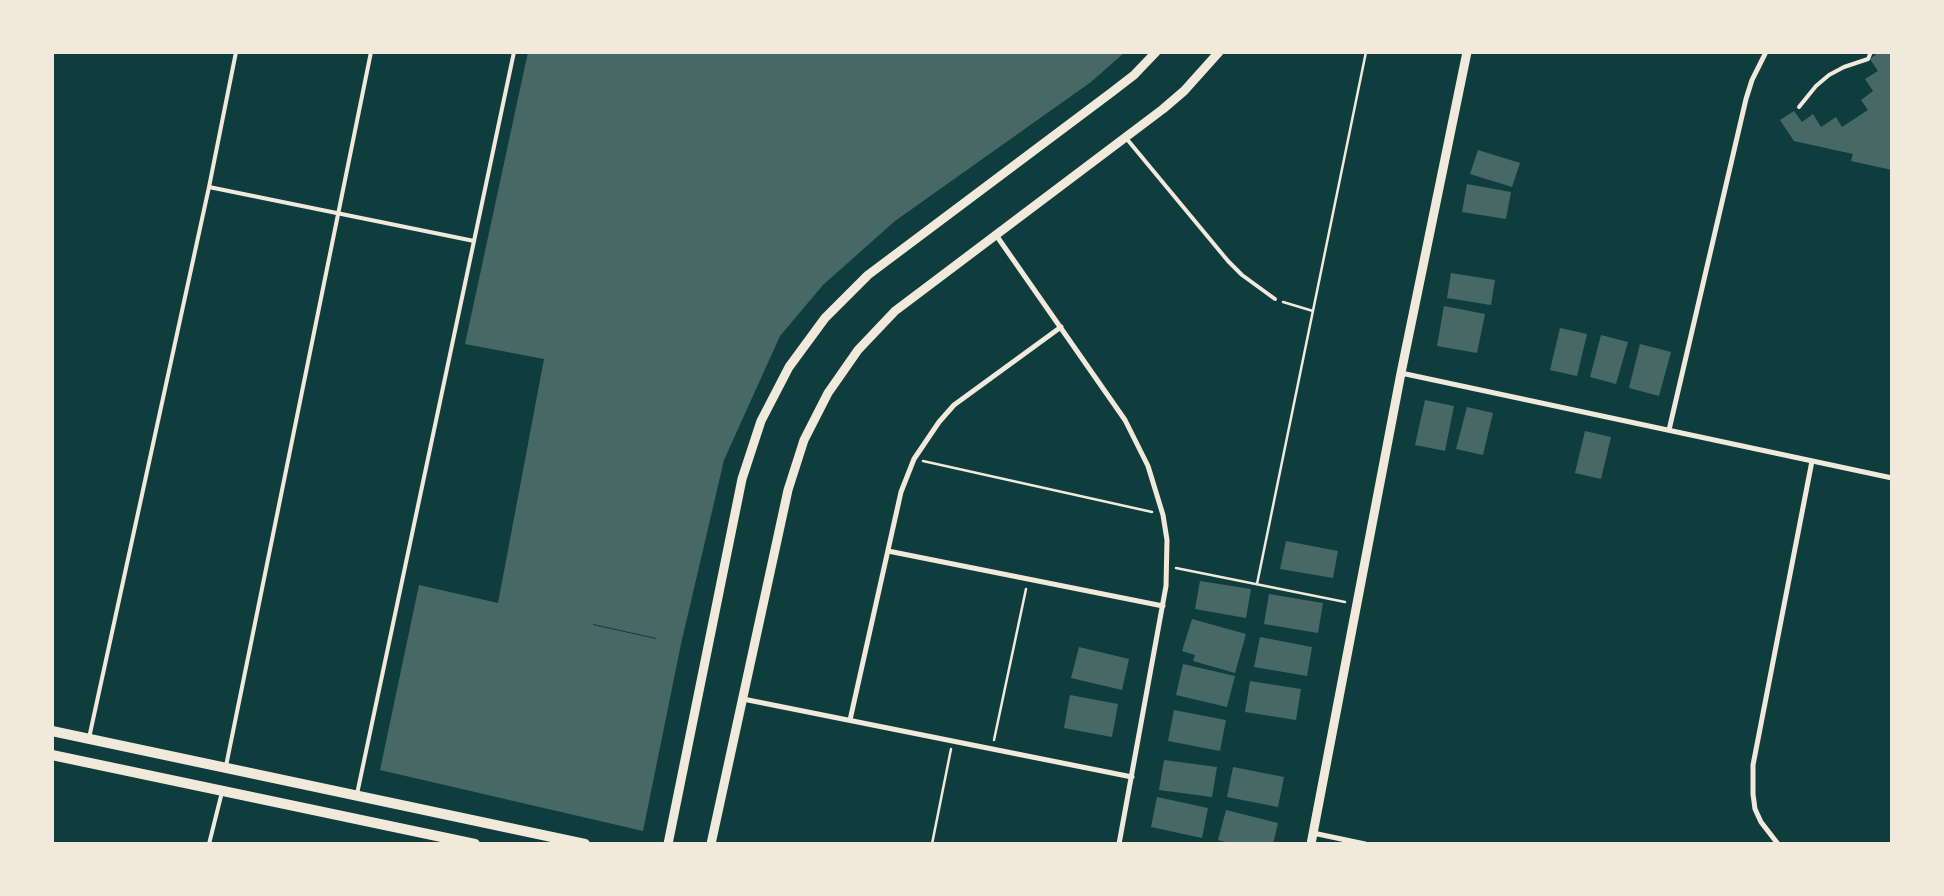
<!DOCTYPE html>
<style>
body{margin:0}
#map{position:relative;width:1944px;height:896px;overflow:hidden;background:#0f3d3e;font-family:"Asap Condensed",sans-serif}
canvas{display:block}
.frame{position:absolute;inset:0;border:54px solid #f1e9da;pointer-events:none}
</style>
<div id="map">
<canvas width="1944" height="896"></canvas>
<div class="frame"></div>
</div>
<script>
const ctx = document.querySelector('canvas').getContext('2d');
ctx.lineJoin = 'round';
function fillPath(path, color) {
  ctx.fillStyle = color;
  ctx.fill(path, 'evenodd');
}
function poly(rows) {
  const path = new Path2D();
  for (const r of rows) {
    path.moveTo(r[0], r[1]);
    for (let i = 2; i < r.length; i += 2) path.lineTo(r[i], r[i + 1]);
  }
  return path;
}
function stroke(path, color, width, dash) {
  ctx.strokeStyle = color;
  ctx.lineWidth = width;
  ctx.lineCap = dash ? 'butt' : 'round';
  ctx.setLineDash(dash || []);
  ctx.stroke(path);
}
fillPath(poly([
 [528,52,1125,52,1091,82,895,221,823,285,780,336,724,460,681,644,643,831,380,770,419,585,498,603,544,359,465,344],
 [593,624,656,638,656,639,593,625],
 [1879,52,1892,52,1892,170,1851,161,1853,154,1794,141,1780,120,1794,111,1802,122,1813,114,1821,127,1836,117,1842,127,1868,110,1861,100,1873,91,1865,79,1878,71,1870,59],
 [1478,150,1520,163,1512,187,1470,174],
 [1467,184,1511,192,1506,219,1462,212],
 [1451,273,1495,280,1491,305,1447,298],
 [1444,306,1485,314,1477,353,1437,346],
 [1560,328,1587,334,1577,376,1550,370],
 [1601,335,1628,342,1616,384,1590,377],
 [1640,344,1671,352,1659,396,1629,388],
 [1425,400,1454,406,1445,451,1415,445],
 [1467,407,1493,413,1483,455,1456,449],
 [1585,431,1611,437,1601,479,1575,473],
 [1286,541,1338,551,1333,578,1280,569],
 [1200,581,1251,589,1246,618,1195,609],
 [1269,594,1323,603,1318,633,1264,624],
 [1192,619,1246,634,1235,673,1193,661,1195,655,1182,651],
 [1260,637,1312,647,1307,676,1254,667],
 [1079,647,1129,659,1122,690,1071,678],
 [1183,664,1235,676,1227,707,1176,695],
 [1250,681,1301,689,1296,720,1245,712],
 [1070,695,1118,704,1112,737,1064,728],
 [1174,710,1226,720,1220,751,1168,741],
 [1164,760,1217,767,1212,797,1159,790],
 [1233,767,1284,777,1278,807,1227,797],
 [1157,797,1208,808,1202,838,1151,827],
 [1226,810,1278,823,1273,844,1232,844,1218,840]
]), '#486865');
stroke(poly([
 [1283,302,1313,311],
 [923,461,1152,512],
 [1176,568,1345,602],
 [1257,584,1366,52],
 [994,740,1026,589],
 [932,844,951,749]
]), '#f1e9da', 2.5);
stroke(poly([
 [1799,107,1816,86,1829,75,1844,67,1868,59,1871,52],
 [1126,138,1228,261,1242,275,1275,299],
 [209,187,474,241],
 [89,738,209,187,236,52],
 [226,766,371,52],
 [357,794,514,52],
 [209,844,222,792]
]), '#f1e9da', 4);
stroke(poly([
 [996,235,1125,420,1148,466,1163,515,1167,540,1166,586,1119,844],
 [1401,373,1892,478],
 [1669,430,1746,99,1752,80,1766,52],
 [888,551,1163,606],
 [743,699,1132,777],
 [850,720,901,492,914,459,939,422,954,405,1061,327],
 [1313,833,1365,844],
 [1778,844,1761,822,1755,809,1753,794,1753,765,1812,461]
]), '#f1e9da', 5);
stroke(poly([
 [668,844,742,479,761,421,789,367,825,318,868,275,1112,92,1134,75,1156,52],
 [711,844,788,490,804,440,828,393,858,350,895,311,1163,109,1184,91,1219,52],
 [1311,844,1401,373,1467,52]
]), '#f1e9da', 9);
stroke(poly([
 [52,731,585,844],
 [52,755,475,844]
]), '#f1e9da', 10);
</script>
